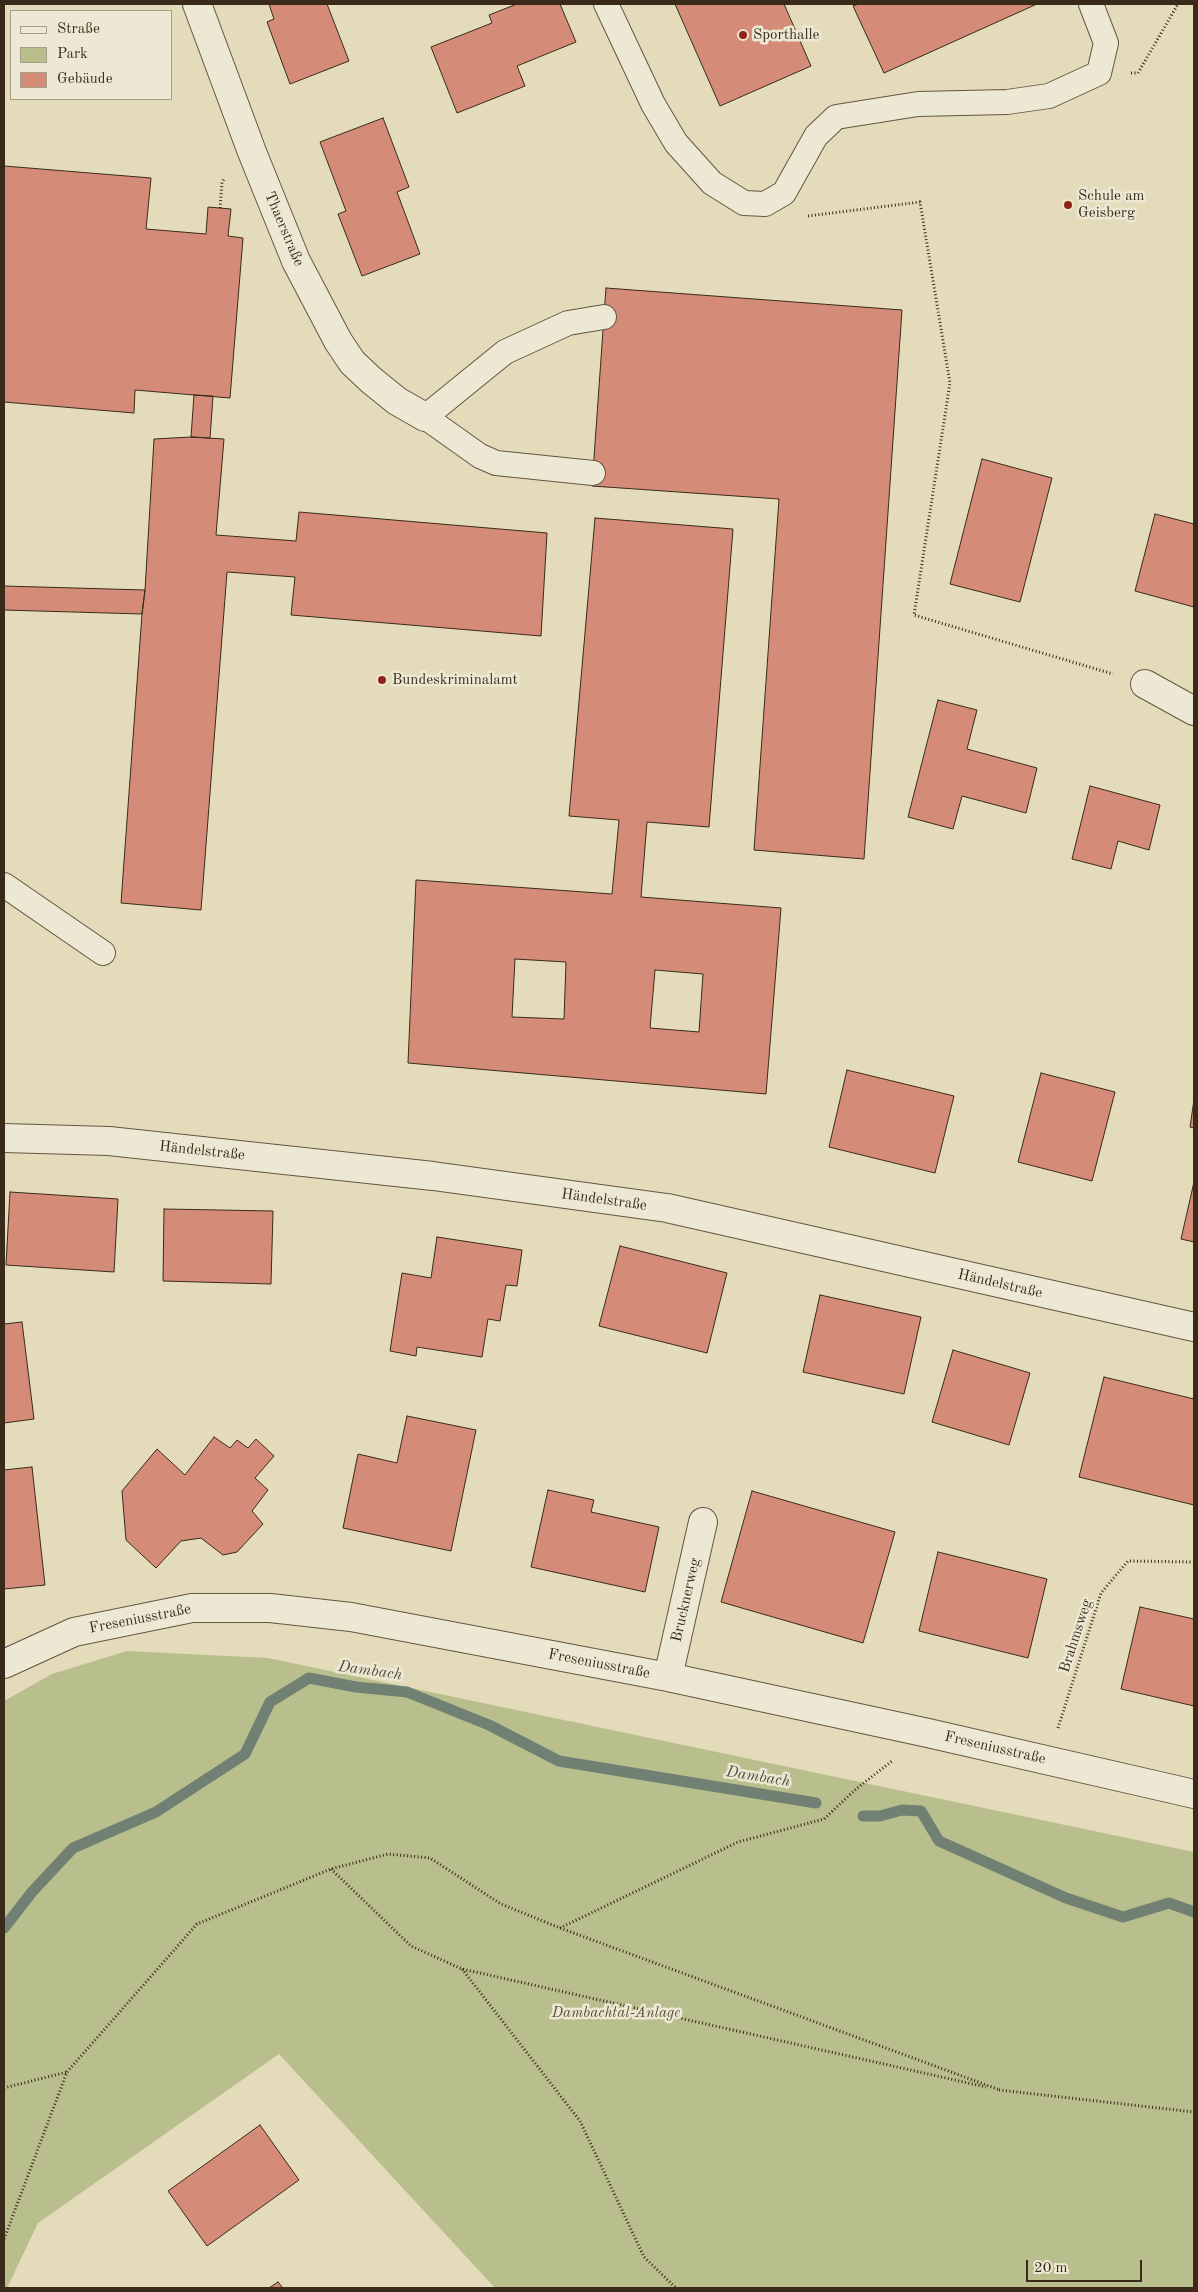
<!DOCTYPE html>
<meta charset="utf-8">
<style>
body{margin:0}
#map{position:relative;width:1198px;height:2292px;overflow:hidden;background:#e4dbbb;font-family:"Old Standard TT",serif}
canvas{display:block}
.frame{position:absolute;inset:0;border:5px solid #392a19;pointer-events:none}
.legend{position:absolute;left:10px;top:10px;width:162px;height:90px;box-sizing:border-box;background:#ede8d3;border:1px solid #a59c89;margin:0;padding:6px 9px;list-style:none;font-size:15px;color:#392a19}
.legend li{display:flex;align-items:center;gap:10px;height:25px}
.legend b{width:25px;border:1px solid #a59c89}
.scale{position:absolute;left:1026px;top:2260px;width:116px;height:22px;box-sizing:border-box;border:2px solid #392a19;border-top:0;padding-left:6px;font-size:15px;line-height:18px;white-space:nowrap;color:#392a19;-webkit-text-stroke:4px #ede8d3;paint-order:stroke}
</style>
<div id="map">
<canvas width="1198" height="2292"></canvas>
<div class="frame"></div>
<ul class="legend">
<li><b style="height:6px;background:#ede8d3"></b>Straße</li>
<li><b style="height:14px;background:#b9be8d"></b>Park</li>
<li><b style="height:14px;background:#d48c79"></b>Gebäude</li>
</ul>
<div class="scale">20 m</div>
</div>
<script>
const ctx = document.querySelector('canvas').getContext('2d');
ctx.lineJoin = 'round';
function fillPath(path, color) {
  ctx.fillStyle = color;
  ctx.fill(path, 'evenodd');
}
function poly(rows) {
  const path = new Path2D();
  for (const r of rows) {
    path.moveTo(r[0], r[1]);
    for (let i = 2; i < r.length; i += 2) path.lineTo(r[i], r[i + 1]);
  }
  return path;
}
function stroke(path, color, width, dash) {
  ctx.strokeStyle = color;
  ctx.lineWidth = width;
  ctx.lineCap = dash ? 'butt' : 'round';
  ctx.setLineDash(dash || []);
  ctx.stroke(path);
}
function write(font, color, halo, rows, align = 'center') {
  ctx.font = font + ' "Old Standard TT",serif';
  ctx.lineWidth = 5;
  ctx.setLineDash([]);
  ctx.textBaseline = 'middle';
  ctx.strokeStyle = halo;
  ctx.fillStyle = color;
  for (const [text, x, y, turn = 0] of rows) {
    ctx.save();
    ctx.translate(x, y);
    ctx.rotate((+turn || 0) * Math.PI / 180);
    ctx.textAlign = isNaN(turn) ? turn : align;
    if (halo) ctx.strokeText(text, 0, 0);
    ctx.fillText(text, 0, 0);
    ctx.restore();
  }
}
fillPath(poly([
 [127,1651,268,1658,1194,1852,1194,2288,495,2288,279,2054,38,2223,7,2288,4,2288,4,1701,52,1674]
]), '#b9be8d');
stroke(poly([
 [863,1816,880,1816,902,1810,921,1811,939,1841,1066,1898,1123,1917,1169,1903,1194,1912],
 [4,1928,32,1892,73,1848,156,1812,245,1754,270,1702,309,1678,356,1687,407,1692,489,1725,559,1761,816,1803]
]), '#708173', 11);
const building = poly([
 [269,4,327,4,349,61,290,84,267,22,274,19,269,4],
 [517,4,560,4,576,42,517,66,525,86,457,113,431,47,492,23,489,15,517,4],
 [675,4,784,4,811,66,720,106,675,4],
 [859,4,1037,4,884,73,853,6,859,4],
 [383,118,409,187,397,192,420,254,362,276,338,214,346,211,320,142,383,118],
 [4,166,151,178,146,229,206,234,208,207,231,209,228,236,243,238,230,398,135,390,134,413,4,402,4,166],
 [606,288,902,310,864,859,754,850,779,499,592,486,606,288],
 [194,395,213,396,210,438,191,437,194,395],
 [191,437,224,439,216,535,296,541,299,512,547,533,541,636,291,615,295,577,227,572,201,910,121,903,142,614,145,590,154,439,191,437],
 [982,459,1052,478,1020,602,950,584,982,459],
 [1155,514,1194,524,1194,607,1135,591,1155,514],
 [595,518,733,529,709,827,647,822,641,897,781,908,766,1094,408,1063,416,880,612,894,619,820,569,816,595,518],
 [515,959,566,962,564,1019,512,1017,515,959],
 [655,970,703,974,699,1032,650,1028,655,970],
 [4,586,145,590,142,614,4,610,4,586],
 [938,700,977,710,967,749,1037,768,1026,813,962,796,953,829,908,817,938,700],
 [1090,786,1160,805,1149,850,1118,841,1111,869,1072,859,1090,786],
 [847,1070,954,1096,935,1173,829,1147,847,1070],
 [1041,1073,1115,1092,1092,1181,1018,1162,1041,1073],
 [1194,1100,1194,1128,1190,1127,1194,1100],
 [1194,1182,1194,1242,1181,1239,1194,1182],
 [10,1192,118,1199,114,1272,6,1265,10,1192],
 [164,1209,273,1211,271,1284,163,1281,164,1209],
 [437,1237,522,1250,517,1286,506,1285,500,1321,488,1319,482,1357,417,1347,416,1356,390,1351,402,1273,431,1278,437,1237],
 [620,1246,727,1273,707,1353,599,1326,620,1246],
 [820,1295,921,1317,904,1394,803,1372,820,1295],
 [22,1322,34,1419,4,1423,4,1324,22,1322],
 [953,1350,1030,1373,1009,1445,932,1422,953,1350],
 [1104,1377,1194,1399,1194,1505,1079,1477,1104,1377],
 [407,1416,476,1430,451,1551,343,1528,358,1454,397,1463,407,1416],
 [214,1437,230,1448,237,1440,248,1448,256,1439,274,1456,255,1478,268,1490,252,1511,263,1524,237,1552,223,1555,201,1538,181,1541,156,1568,126,1540,122,1491,157,1449,185,1475,214,1437],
 [32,1467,45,1585,4,1589,4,1470,32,1467],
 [548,1490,594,1500,591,1512,659,1527,645,1592,531,1567,548,1490],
 [752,1491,895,1532,863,1643,721,1602,752,1491],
 [938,1552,1047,1579,1028,1658,919,1631,938,1552],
 [1140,1607,1194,1619,1194,1706,1121,1689,1140,1607],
 [260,2125,299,2180,207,2246,168,2191,260,2125],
 [278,2282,283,2288,269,2288,278,2282]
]);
fillPath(building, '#d48c79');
stroke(building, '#392a19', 1);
const service = poly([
 [606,4,653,104,676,143,712,183,744,203,765,204,784,193,816,136,836,117,918,104,1007,102,1049,96,1099,73,1106,43,1091,4],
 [593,473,496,463,480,456,425,417,505,352,568,323,604,317],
 [4,885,103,953]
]);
const minor = poly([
 [197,4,252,152,296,261,338,341,352,362,371,380,397,401,425,417],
 [1145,684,1194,711],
 [4,1138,109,1141,433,1176,667,1208,1194,1327],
 [4,1664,74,1632,192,1608,270,1608,351,1617,668,1677,928,1733,1194,1794],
 [668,1677,703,1522]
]);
stroke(service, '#645642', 26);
stroke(minor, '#645642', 30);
stroke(poly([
 [1131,73,1138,73,1178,4],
 [220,208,222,182,225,178],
 [808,216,920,202,950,383,914,615,1113,674],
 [1058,1728,1101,1593,1128,1561,1194,1562],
 [331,1869,411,1946,462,1969,986,2087],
 [560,1928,738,1842,824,1819,856,1789,892,1761],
 [462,1969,580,2121,644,2257,676,2288],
 [4,2088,67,2072],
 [999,2090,1194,2112],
 [4,2239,67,2072,197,1924,331,1869,388,1854,430,1858,501,1904,560,1928,1000,2090]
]), '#392a19', 3, [1, 2.5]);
stroke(service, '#ede8d3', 24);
stroke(minor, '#ede8d3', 28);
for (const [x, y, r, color] of [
 [743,35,5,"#8f2418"],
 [1068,205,5,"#8f2418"],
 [382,680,5,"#8f2418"]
]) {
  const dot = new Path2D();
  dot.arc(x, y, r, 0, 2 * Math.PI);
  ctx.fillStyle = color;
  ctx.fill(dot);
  stroke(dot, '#ede8d3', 2);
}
write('15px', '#392a19', '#ede8d3', [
 ["Sporthalle",753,35],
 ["Schule am",1078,196],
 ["Geisberg",1078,213],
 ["Bundeskriminalamt",392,680]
], 'left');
write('15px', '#392a19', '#ede8d3', [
 ["Thaerstraße",284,229,67],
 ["Händelstraße",202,1151,6],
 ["Händelstraße",604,1200,8],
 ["Händelstraße",1000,1284,13],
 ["Brucknerweg",686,1600,-77],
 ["Freseniusstraße",140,1619,-11],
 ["Brahmsweg",1076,1636,-72],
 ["Freseniusstraße",599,1664,11],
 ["Freseniusstraße",995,1748,13]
]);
write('italic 15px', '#594f36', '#ede8d3', [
 ["Dambachtal-Anlage",616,2013]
]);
write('italic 16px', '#504e3e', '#ede8d3', [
 ["Dambach",370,1671,8],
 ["Dambach",758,1777,9]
]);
</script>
